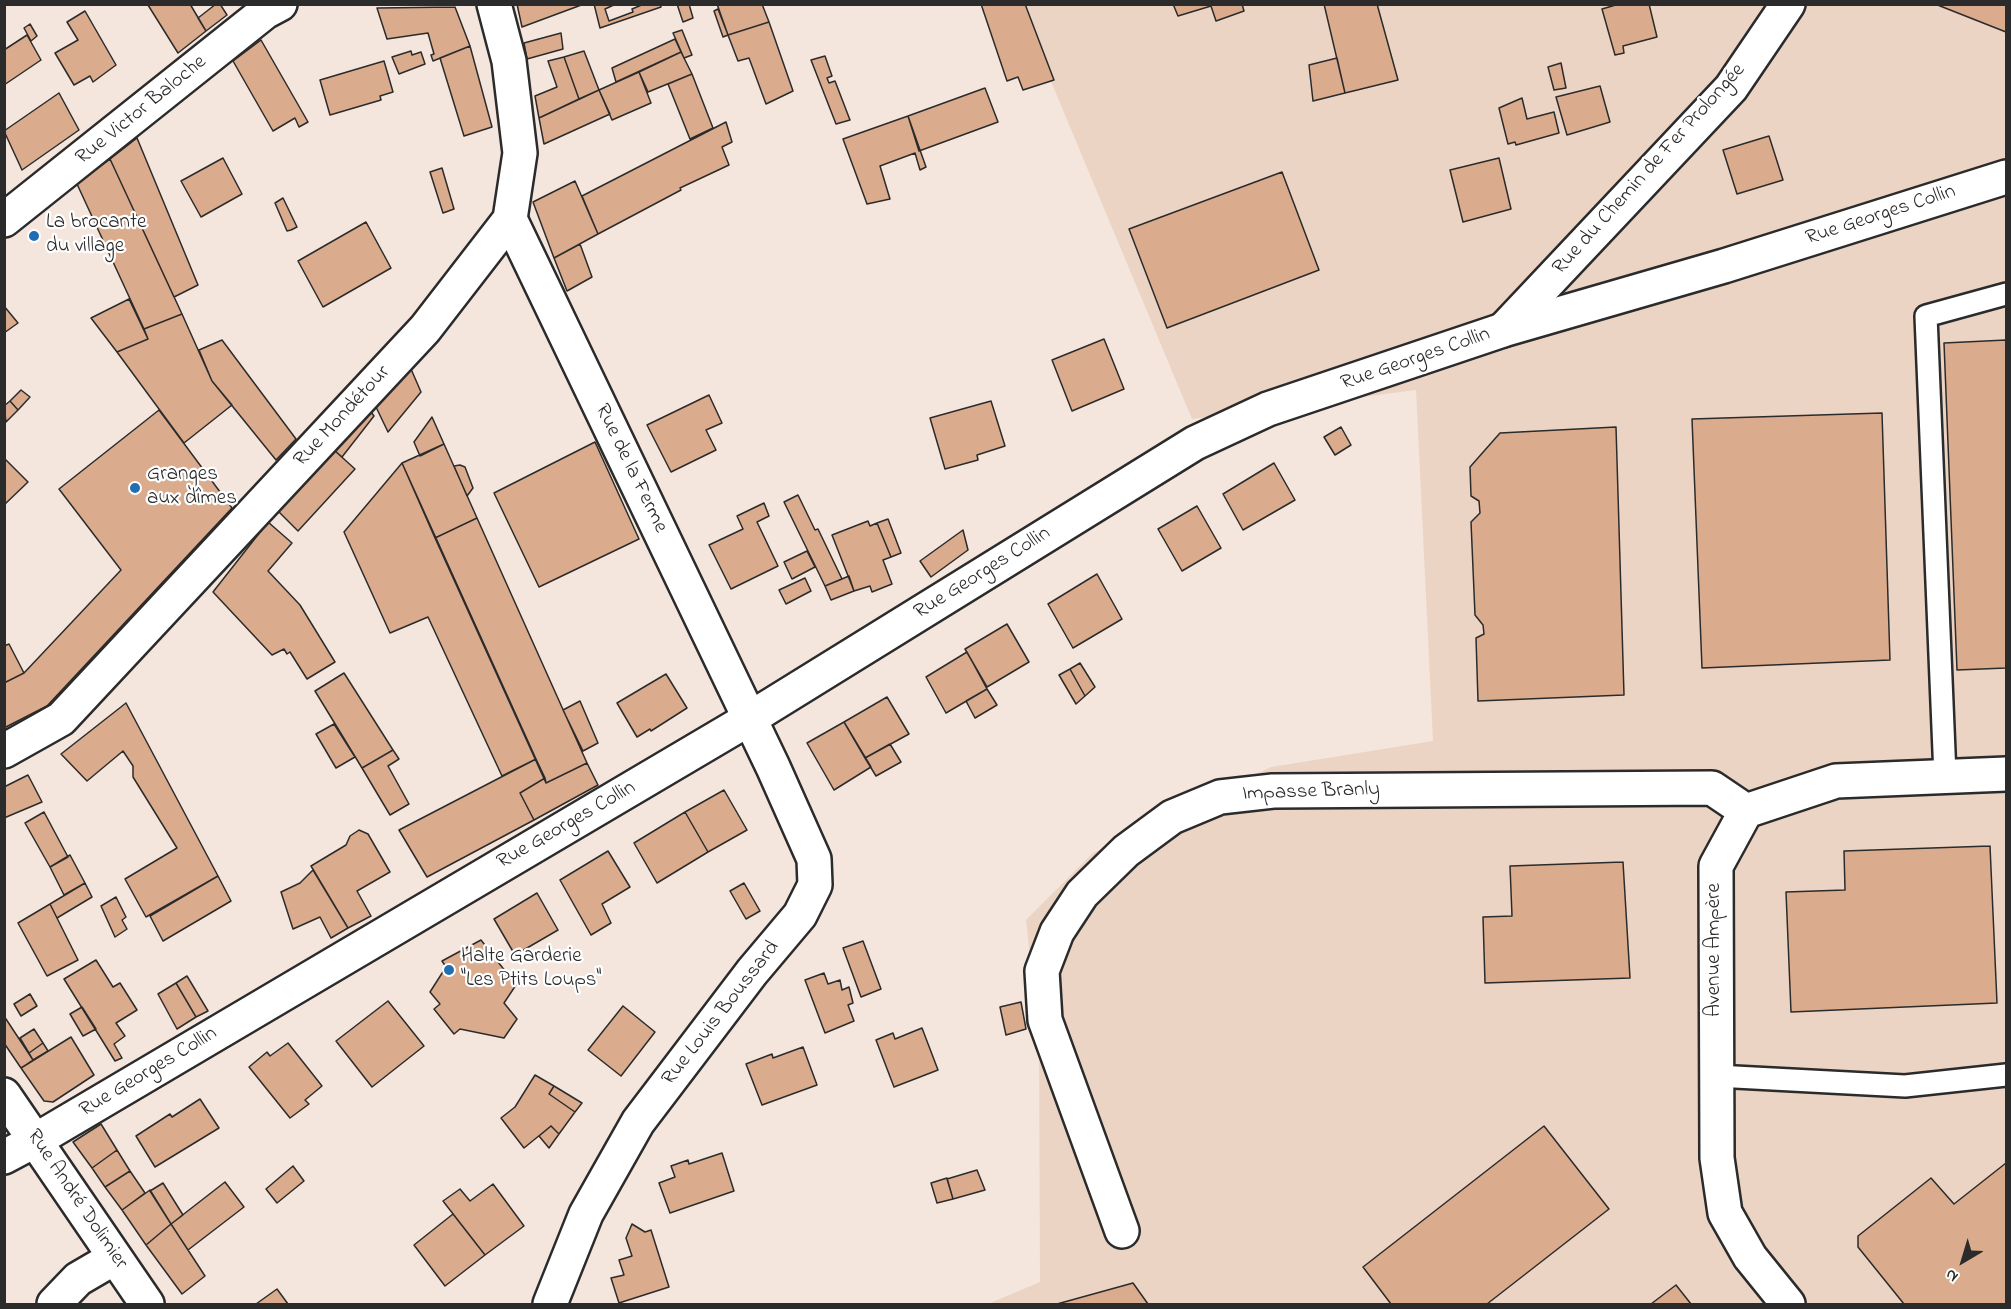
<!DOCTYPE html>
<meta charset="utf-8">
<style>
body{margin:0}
#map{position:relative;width:2011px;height:1309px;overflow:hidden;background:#f4e6dd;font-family:"Indie Flower",sans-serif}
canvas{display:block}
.frame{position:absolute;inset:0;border:6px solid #2b2b2b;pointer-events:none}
.north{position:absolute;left:1933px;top:1231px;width:60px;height:60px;-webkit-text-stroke:4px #fff;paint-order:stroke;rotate:218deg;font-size:16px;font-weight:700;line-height:24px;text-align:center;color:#2b2b2b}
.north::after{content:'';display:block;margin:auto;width:21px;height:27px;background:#2b2b2b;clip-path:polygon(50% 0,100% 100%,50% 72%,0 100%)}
</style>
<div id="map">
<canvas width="2011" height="1309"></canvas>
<div class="frame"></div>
<div class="north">N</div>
</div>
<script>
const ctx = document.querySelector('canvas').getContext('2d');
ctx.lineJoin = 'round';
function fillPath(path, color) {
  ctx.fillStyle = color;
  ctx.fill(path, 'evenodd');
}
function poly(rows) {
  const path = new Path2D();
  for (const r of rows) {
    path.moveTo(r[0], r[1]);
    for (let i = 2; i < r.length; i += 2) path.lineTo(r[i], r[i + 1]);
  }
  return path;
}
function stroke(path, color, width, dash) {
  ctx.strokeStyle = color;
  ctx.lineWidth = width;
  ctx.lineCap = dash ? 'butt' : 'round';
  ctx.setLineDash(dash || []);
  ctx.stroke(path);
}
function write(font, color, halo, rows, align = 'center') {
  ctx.font = font + ' "Indie Flower",sans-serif';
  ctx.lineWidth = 4.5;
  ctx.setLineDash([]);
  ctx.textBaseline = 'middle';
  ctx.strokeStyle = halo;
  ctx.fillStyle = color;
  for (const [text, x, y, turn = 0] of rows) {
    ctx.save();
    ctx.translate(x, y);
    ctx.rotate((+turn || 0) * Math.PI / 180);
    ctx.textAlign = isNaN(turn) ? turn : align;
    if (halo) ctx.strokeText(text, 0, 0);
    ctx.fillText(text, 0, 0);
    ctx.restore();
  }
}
fillPath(poly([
 [1019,5,2006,5,2006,1304,988,1304,1040,1282,1039,1038,1026,920,1093,853,1271,767,1433,741,1416,390,1192,419]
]), '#ecd4c5');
const building = poly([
 [190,4,206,31,178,53,148,5,190,4],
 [216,4,220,4,227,15,206,31,198,18,216,4],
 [517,4,584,4,522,27,517,4],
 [594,4,616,4,605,9,609,21,633,12,632,9,644,4,660,4,661,7,600,28,594,4],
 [677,4,689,4,693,18,683,22,677,4],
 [717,4,762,4,769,22,728,35,717,4],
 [981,4,1025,4,1054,80,1023,90,1018,77,1007,81,981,4],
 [1173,4,1242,4,1244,11,1216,21,1211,6,1178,16,1173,4],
 [1324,4,1377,4,1398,80,1345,93,1324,4],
 [1619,4,1649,4,1657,37,1623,46,1624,53,1615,55,1602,9,1619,4],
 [1935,4,2006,4,2006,32,1935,4],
 [455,7,470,46,433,61,431,55,434,54,428,33,387,39,377,8,455,7],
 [718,9,728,35,723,37,714,11,718,9],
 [85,11,116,65,93,82,90,76,74,85,55,53,78,40,67,22,85,11],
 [769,22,793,91,766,104,749,58,738,61,728,35,769,22],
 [30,24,37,36,31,41,24,28,30,24],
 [682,30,692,55,684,58,673,33,682,30],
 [561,33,563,49,527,59,524,43,561,33],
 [27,35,41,60,4,85,4,50,27,35],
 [675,39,681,52,616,82,612,68,675,39],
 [261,40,308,122,299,127,295,118,273,131,233,61,261,40],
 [470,46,492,127,464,136,440,58,470,46],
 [411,51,412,55,421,52,425,64,399,74,392,57,411,51],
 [584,51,599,90,579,99,564,57,584,51],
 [681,52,692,74,648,92,639,72,681,52],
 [825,56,832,76,827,78,829,83,835,81,850,120,836,124,811,60,825,56],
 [564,57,579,99,539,118,535,96,557,87,548,61,564,57],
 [1337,58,1345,93,1313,101,1309,65,1337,58],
 [384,61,393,92,380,96,381,100,330,115,320,80,384,61],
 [1561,63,1566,88,1554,90,1548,67,1561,63],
 [639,72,651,103,612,120,599,90,639,72],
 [692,74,713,128,690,139,668,84,692,74],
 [1600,86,1610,122,1567,135,1556,97,1600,86],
 [985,88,998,122,919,151,908,116,985,88],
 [599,90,610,114,544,144,539,118,599,90],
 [59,93,79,130,22,170,4,131,59,93],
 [1522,98,1527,119,1554,112,1559,133,1516,145,1515,142,1508,144,1499,108,1522,98],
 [908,116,926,167,920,170,915,153,880,166,890,199,867,204,843,139,908,116],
 [726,122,732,142,722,147,729,165,680,188,681,190,598,234,582,196,726,122],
 [1769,136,1783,180,1737,194,1723,150,1769,136],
 [137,138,198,285,174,297,110,159,137,138],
 [223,158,242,194,201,217,181,181,223,158],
 [1499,158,1511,209,1463,222,1450,170,1499,158],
 [110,159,182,314,144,329,77,184,110,159],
 [442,168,454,209,443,213,430,172,442,168],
 [1282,172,1319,270,1167,328,1129,229,1282,172],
 [575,181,598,234,554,258,533,202,575,181],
 [283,198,297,227,291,230,287,231,275,203,283,198],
 [366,222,391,268,323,307,298,261,366,222],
 [580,244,592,277,567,291,554,258,580,244],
 [129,299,148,339,117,352,91,318,129,299],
 [4,306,18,323,4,333,4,306],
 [182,314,212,381,232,405,184,443,117,352,148,339,144,329,182,314],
 [1104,339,1124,389,1072,411,1052,360,1104,339],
 [222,340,296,439,276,460,212,381,199,350,222,340],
 [2006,340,2006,668,1957,670,1944,343,2006,340],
 [411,369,421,392,388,432,376,407,411,369],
 [21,390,30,397,18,410,10,401,21,390],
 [709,395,722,423,706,430,716,450,671,472,647,425,709,395],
 [10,401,18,410,6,422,4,406,10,401],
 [991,401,1005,446,977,455,978,460,945,469,930,418,991,401],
 [159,410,232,508,47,706,4,728,4,683,24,673,121,570,59,489,159,410],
 [371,412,374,416,342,457,334,450,371,412],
 [1882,413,1890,660,1702,668,1692,419,1882,413],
 [432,417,444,444,420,456,414,442,432,417],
 [1341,427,1351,445,1335,455,1324,437,1341,427],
 [1616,427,1624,695,1478,701,1476,638,1484,634,1483,625,1475,615,1471,522,1480,513,1479,501,1471,496,1470,467,1500,433,1616,427],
 [595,442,639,539,539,587,494,493,595,442],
 [444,444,477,518,435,538,402,463,444,444],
 [334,450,355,469,298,531,277,510,334,450],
 [4,458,28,482,4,505,4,458],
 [402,463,536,759,502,776,428,617,390,633,344,532,402,463],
 [1274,463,1295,500,1243,530,1223,494,1274,463],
 [460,465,465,467,473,488,467,496,454,466,460,465],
 [798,495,815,530,818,529,842,579,825,586,784,502,798,495],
 [764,503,769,516,757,522,778,566,731,589,709,545,743,529,737,516,764,503],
 [1197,506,1221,548,1182,571,1158,529,1197,506],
 [477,518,587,763,546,783,435,538,477,518],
 [888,519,901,553,891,557,877,523,888,519],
 [868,521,870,526,877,523,891,557,883,560,892,584,872,592,870,586,854,591,832,535,868,521],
 [268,522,292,543,268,571,300,605,335,662,307,679,290,652,287,654,284,649,272,655,213,592,268,522],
 [963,530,968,550,931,577,920,561,963,530],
 [807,551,815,567,792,579,784,562,807,551],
 [1097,574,1122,619,1073,648,1048,604,1097,574],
 [849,576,854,591,831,600,825,586,849,576],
 [805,578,811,591,786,604,779,590,805,578],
 [1007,624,1029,662,987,687,965,649,1007,624],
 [9,644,24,673,4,683,4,646,9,644],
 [967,652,987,689,946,713,926,677,967,652],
 [1080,663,1095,687,1085,696,1070,669,1080,663],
 [1070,669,1085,696,1076,704,1059,675,1070,669],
 [344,673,393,750,362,768,315,691,344,673],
 [666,674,687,708,651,731,650,729,637,737,617,703,666,674],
 [987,689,997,705,975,718,966,701,987,689],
 [887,697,909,734,865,758,844,722,887,697],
 [580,701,598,743,583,751,563,710,580,701],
 [126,703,218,876,146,917,125,879,177,848,133,777,133,766,123,751,87,781,61,754,126,703],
 [844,722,871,767,834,790,807,743,844,722],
 [334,724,355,757,336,768,316,734,334,724],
 [890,744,901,762,876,776,865,758,890,744],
 [393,750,399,759,388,766,409,804,390,815,362,768,393,750],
 [536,759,545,778,520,793,534,820,427,877,399,830,536,759],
 [587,763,598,785,534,820,520,793,545,778,546,783,587,763],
 [28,775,42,802,4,818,4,787,28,775],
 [724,790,747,830,708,852,685,812,724,790],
 [44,812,68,857,50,867,25,823,44,812],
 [685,812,708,852,657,883,634,843,685,812],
 [359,830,368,834,390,872,357,891,371,916,348,928,311,866,346,845,350,836,359,830],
 [1990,846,1997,1003,1791,1012,1786,892,1845,890,1844,851,1990,846],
 [608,851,630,887,602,904,611,923,591,935,560,880,608,851],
 [70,855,85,883,64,895,50,867,70,855],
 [1623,862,1630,978,1485,983,1483,917,1512,916,1510,866,1623,862],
 [313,870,348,928,331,938,320,917,293,929,281,892,300,883,313,870],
 [218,876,231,901,163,941,150,916,218,876],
 [85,883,92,897,57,918,50,904,85,883],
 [744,883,760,911,746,919,730,891,744,883],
 [537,893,558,930,515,955,494,919,537,893],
 [116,897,126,917,122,920,127,929,115,937,101,906,116,897],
 [50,904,78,960,47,976,18,923,50,904],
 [481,940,516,985,504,1003,517,1019,504,1038,460,1029,454,1034,434,1009,440,1004,430,992,446,967,442,961,481,940],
 [863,941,881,989,861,997,843,948,863,941],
 [96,960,113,987,120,983,137,1010,116,1023,125,1036,114,1044,122,1058,115,1061,64,979,96,960],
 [824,973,828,984,840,980,842,990,849,987,853,1003,848,1005,854,1021,825,1033,805,980,824,973],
 [187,976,208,1011,196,1017,176,983,187,976],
 [176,983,196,1017,177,1029,158,994,176,983],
 [30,994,37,1006,21,1016,14,1004,30,994],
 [388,1001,424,1046,372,1087,336,1041,388,1001],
 [1021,1002,1026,1029,1006,1035,1000,1007,1021,1002],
 [623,1006,655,1032,621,1076,588,1050,623,1006],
 [82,1007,96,1029,83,1036,70,1014,82,1007],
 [4,1016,33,1060,21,1068,4,1043,4,1016],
 [922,1028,938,1070,894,1087,876,1040,893,1033,895,1039,922,1028],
 [34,1029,43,1043,29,1053,20,1038,34,1029],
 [71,1037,94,1075,53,1102,44,1101,21,1068,71,1037],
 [43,1043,48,1051,33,1060,29,1053,43,1043],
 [288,1043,322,1086,305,1100,309,1104,290,1118,249,1067,267,1052,270,1056,288,1043],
 [803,1047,817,1085,762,1105,746,1064,772,1054,773,1058,803,1047],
 [535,1075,554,1086,549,1094,575,1112,559,1134,551,1126,524,1148,501,1118,515,1107,535,1075],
 [554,1086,582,1103,575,1112,549,1094,554,1086],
 [200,1099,219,1128,155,1167,136,1136,170,1114,172,1117,200,1099],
 [101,1124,117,1150,92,1168,73,1142,101,1124],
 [551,1126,559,1134,549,1148,539,1136,551,1126],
 [1544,1126,1609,1209,1487,1304,1391,1304,1363,1267,1544,1126],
 [117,1150,130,1171,105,1187,92,1168,117,1150],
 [722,1153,734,1191,670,1213,659,1183,675,1177,671,1166,688,1160,689,1164,722,1153],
 [2006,1163,2006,1304,1904,1304,1858,1247,1858,1236,1931,1178,1954,1204,2006,1163],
 [293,1166,304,1181,277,1203,266,1189,293,1166],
 [977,1170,985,1190,953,1199,947,1179,977,1170],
 [130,1171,145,1193,122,1210,105,1187,130,1171],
 [947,1178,953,1199,937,1203,931,1183,947,1178],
 [225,1182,244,1207,188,1250,171,1224,225,1182],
 [163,1183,183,1215,171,1224,150,1191,163,1183],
 [493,1184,524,1226,485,1255,443,1201,460,1189,470,1201,493,1184],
 [150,1190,171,1224,146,1245,122,1210,150,1190],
 [453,1214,485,1255,445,1286,414,1245,453,1214],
 [171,1224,205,1276,182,1294,146,1245,171,1224],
 [632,1224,645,1232,651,1230,669,1287,619,1303,611,1278,624,1275,619,1260,632,1256,626,1238,632,1224],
 [1133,1283,1148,1304,1057,1304,1133,1283],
 [1676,1285,1691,1304,1651,1304,1676,1285],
 [277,1289,288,1304,256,1304,277,1289]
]);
fillPath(building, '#dbab8d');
stroke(building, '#2b2b2b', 1.5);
const lane = poly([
 [1945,776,1926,316,2006,294],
 [1716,1076,1905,1086,2006,1075]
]);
const street = poly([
 [510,219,773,767,814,859,815,885,800,915,752,972,638,1122,586,1214,550,1304],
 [4,220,265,12,280,4],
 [1503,330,1731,88,1788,4],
 [4,1157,36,1140],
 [1122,1231,1045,1020,1042,971,1057,932,1082,894,1126,851,1172,817,1220,797,1273,791,1712,788,1746,811],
 [1788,1304,1750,1257,1725,1213,1717,1158,1716,866,1746,811,1836,781,2006,774]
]);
const secondary = poly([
 [4,751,61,719,425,329,510,219,520,153,509,61,494,4],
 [4,1095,147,1304],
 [36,1140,749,719,1195,443,1268,409,1503,330,1724,266,2006,177],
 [54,1304,78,1279,114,1258]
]);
stroke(lane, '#2b2b2b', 26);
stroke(street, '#2b2b2b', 38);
stroke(secondary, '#2b2b2b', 38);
stroke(lane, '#fff', 21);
stroke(street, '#fff', 33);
stroke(secondary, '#fff', 33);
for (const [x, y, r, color] of [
 [34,236,6,"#1f6fb2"],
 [135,488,6,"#1f6fb2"],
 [449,970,6,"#1f6fb2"]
]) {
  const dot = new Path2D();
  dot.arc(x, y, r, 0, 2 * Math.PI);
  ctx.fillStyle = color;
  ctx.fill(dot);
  stroke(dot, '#fff', 2);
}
write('21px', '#2b2b2b', '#fff', [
 ["Rue Victor Baloche",142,111,-39],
 ["Rue du Chemin de Fer Prolongée",1650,170,-48],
 ["Rue Georges Collin",1881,216,-18],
 ["Rue Georges Collin",1416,360,-19],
 ["Rue Mondétour",343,417,-47],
 ["Rue de la Ferme",630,469,64],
 ["Rue Georges Collin",983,574,-32],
 ["Impasse Branly",1311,793,-2],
 ["Rue Georges Collin",567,826,-30],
 ["Avenue Ampère",1716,950,-90],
 ["Rue Louis Boussard",722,1014,-52],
 ["Rue Georges Collin",149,1073,-31],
 ["Rue André Dolimier",76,1200,56]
]);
write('21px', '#2b2b2b', '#fff', [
 ["La brocante",46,224],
 ["du village",46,248],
 ["Granges",147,476],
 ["aux dîmes",147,500],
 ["Halte Garderie",461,958],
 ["\"Les Ptits Loups\"",461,982]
], 'left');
</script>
